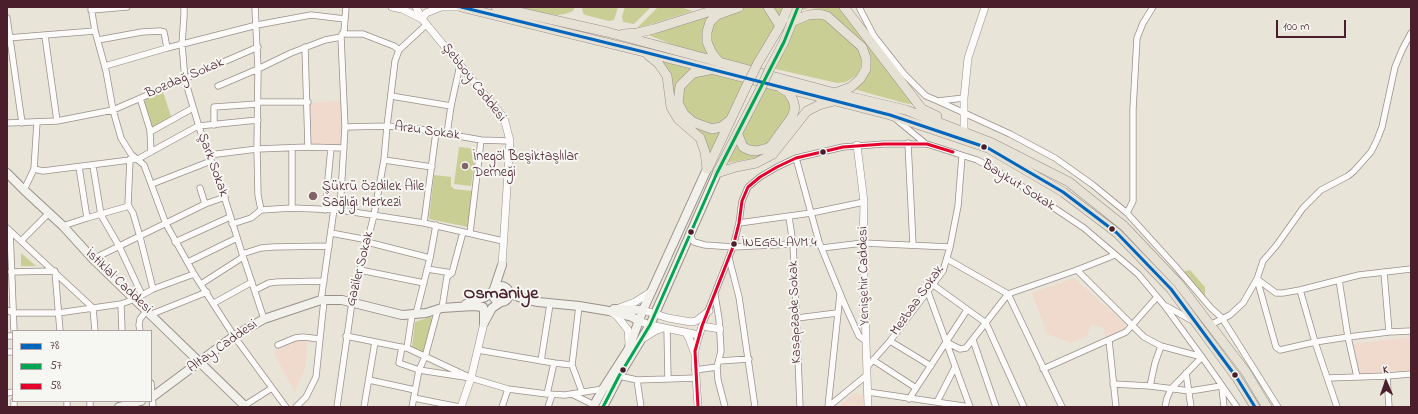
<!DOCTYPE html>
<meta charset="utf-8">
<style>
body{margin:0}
#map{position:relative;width:1418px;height:414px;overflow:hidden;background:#e9e4d8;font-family:"Indie Flower",sans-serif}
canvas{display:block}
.frame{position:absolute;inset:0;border:8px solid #4a1f2b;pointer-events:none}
.legend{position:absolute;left:12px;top:330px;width:140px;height:72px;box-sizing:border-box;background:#f6f6f2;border:1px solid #b1a0a2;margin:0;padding:5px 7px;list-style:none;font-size:12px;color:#4a1f2b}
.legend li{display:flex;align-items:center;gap:8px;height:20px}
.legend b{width:20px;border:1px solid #b1a0a2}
.north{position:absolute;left:1366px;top:362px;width:40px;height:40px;-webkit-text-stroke:3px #f6f6f2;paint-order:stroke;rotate:358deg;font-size:11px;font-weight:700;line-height:16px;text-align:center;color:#4a1f2b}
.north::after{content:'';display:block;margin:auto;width:14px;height:18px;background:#4a1f2b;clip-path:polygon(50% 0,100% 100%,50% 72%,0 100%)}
.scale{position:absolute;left:1276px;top:20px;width:70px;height:18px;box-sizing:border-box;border:2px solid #4a1f2b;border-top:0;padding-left:5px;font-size:12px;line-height:14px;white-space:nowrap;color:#4a1f2b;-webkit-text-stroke:3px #f6f6f2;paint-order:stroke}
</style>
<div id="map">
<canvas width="1418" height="414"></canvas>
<div class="frame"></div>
<ul class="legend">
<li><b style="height:5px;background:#0065bd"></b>78</li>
<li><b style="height:5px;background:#00a651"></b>57</li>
<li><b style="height:5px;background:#e4002b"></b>58</li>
</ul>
<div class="north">K</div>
<div class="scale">100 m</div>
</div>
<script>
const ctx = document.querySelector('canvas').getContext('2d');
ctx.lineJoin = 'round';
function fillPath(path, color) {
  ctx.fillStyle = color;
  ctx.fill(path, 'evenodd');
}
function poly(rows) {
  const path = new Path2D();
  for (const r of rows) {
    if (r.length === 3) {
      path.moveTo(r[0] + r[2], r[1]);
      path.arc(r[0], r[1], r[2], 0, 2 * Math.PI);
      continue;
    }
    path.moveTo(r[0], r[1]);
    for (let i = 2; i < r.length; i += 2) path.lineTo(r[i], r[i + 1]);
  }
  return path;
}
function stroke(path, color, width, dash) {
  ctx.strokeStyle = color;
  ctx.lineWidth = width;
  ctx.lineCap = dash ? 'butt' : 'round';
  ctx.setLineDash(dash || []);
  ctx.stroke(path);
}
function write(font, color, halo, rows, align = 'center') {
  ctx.font = font + ' "Indie Flower",sans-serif';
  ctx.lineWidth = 4;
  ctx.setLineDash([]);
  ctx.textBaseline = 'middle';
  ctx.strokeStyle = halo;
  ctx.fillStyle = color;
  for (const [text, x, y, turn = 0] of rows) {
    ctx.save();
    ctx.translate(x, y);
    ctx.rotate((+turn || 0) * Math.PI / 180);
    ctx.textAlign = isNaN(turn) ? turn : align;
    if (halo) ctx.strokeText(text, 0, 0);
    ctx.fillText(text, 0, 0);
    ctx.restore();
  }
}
fillPath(poly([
 [342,101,343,139,340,145,311,145,310,103],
 [1074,278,1124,323,1125,327,1124,331,1113,337,1105,337,1104,328,1091,324,1087,336,1071,343,1047,334,1032,293],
 [1411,337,1411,370,1360,374,1353,344,1384,340],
 [304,338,307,342,306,365,295,392,273,352,283,348,283,345],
 [854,393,863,395,863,407,838,407]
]), '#f0dace');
fillPath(poly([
 [517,7,575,7,573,11,565,14,558,15,546,14],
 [582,7,618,7,614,20,609,21,585,15,583,13],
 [625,7,651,7,634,24,623,22,622,16],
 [658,7,680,7,693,11,636,29],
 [724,7,788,7,755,71,720,63,648,35],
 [801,7,840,7,916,105,904,103,850,88,870,59,831,13,819,9,809,8,799,11],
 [808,18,826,18,858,49,861,57,861,67,857,75,846,82,837,83,771,68,793,25],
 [644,52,751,78,707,169,700,138,678,119,667,76],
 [764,82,780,87,795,108,771,146,749,150,738,135],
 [163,92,172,119,153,129,144,103,147,98],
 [736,141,742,149,768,149,763,155,755,158,726,163],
 [459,147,476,149,471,186,454,184],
 [434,175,451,177,451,186,454,189,472,191,468,227,429,219],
 [21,253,36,266,21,266],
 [1190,270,1205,287,1205,302,1181,272],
 [500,294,5.5],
 [430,317,433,318,424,354,415,350,412,347,415,322]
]), '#c9ce95');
const minor = poly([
 [91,7,95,31,106,71,113,110,121,138,131,154,144,165,166,224,194,274,234,336,286,407],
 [184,7,184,16,182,44,185,80,200,130,225,199,241,250,264,319],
 [255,7,258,69,257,149,258,195,261,210],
 [859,7,874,36,904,74,926,96,938,101,964,98],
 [91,10,127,7],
 [7,18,22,123],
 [342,34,363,34,394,46,399,50],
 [45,36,57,121],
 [7,38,95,31],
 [98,40,142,32,160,31,164,32,167,48],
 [305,47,308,147],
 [105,66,167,48,257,25,311,15,345,19],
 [218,86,258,69,291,53,325,40,341,37],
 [391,96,451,106],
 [140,98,150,130,151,152],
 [938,101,1010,134,1055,158,1093,185,1127,213,1176,267,1211,308,1222,318,1278,407],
 [258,102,308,102],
 [897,120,926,144],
 [7,123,57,121,113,110,258,47],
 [214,125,214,107,258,104],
 [345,127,387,126,413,128,481,140,510,141],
 [150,132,193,108],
 [447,134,451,106,460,65],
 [908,143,913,245],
 [292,148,292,208],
 [209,155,257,149,308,147,344,148],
 [796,158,819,242,844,303,859,336,866,341],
 [130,159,128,205,133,213,140,237,153,289],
 [384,160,432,167],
 [93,166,101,215,119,246,142,295],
 [79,167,87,218],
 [34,169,43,171,138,159,198,126,258,120],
 [152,184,211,161],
 [200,188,205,204],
 [24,190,34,169,37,122],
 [325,210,331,148],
 [340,210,345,127,341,37,344,31,346,7],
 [1127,213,1133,201,1133,109,1137,38,1143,23,1153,7],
 [789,217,793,244,795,285,800,407],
 [424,223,436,132],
 [739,223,811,213,864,202],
 [232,224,251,218,261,210,292,208,340,210,424,223,503,241],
 [63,226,87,218,129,206],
 [7,228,93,308,95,331],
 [10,231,14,331],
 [331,233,368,240],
 [470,233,481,140],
 [689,234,694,242,705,245,733,247,793,244,819,242],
 [21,241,49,213],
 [175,242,230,217],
 [367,242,430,258],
 [822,248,863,243,950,247],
 [242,254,261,248,273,247,329,246],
 [729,258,739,297,755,407],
 [93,259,205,204,225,197],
 [947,259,1008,294,1062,407],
 [188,262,237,238],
 [427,269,452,273],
 [360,270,424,283],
 [1077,270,1144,337,1161,346,1202,357],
 [55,271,60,331],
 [11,272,54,271],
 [1384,272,1389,332],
 [1257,279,1276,347,1280,350,1315,342,1348,337,1389,332,1411,331],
 [1257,279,1276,293,1283,293,1300,290,1359,275,1411,269],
 [1339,280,1348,337,1357,377],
 [201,284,243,257],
 [932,284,986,323,1024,407],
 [255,290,269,283,277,282,324,281],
 [1300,290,1315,342,1337,407],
 [928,292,970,407],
 [715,295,719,319,721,351,717,367,718,380,725,407],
 [321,300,334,209],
 [214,303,252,282],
 [121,304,122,331],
 [579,306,572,365,582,392],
 [1166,306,1191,320],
 [442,308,447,277,452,273,463,232],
 [7,310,13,313,58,313,121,304,135,299,153,289,194,274],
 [152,314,207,292],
 [416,314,430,258,436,225],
 [412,315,407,348,469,377],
 [797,318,837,313],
 [1210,325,1230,315,1243,303,1257,279,1263,261,1276,246,1303,208,1321,190,1348,176,1354,171,1371,152,1377,140,1382,127,1395,67,1402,50,1411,33],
 [702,326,733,247,739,223,742,201,748,187,760,177,777,167,796,158,843,147,884,144,927,144,977,160,994,169,1023,187,1084,228,1138,274,1164,305,1202,357,1237,407],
 [667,329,668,379],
 [140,331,139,325,140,319,147,310],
 [7,336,13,336],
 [346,336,405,348],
 [973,340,996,407],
 [1109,340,1116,407],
 [890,341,931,366],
 [946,342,960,349,966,348,1008,294,1077,270,1115,255],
 [278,345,295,338,303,337,320,339],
 [402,347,399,363,419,370,471,378,508,389,547,394,565,395,603,389],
 [478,350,554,363,572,365],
 [7,352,13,352],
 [873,360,916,388],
 [541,361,550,304],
 [719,361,749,359],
 [867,367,890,341,943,271,950,247,958,206,962,156],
 [1043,369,1126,332,1157,297],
 [695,370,717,367],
 [1186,373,1191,407],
 [619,376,637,380,696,378],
 [1387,376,1389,407],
 [1328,378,1387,376,1411,374],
 [369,380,415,390],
 [637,380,641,407],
 [151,383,153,407],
 [1113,384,1150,386,1190,391,1221,386],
 [1150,386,1155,363,1161,346],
 [1222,388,1224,407],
 [868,392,970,407],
 [7,393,13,392],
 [547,394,554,363],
 [572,394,594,405],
 [414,398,459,407],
 [909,399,967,310],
 [14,401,14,407],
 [67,401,67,407],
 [937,402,955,367],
 [90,407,90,401],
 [242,407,272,388],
 [296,407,306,397,316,377,324,300],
 [337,407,352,302,374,215,384,160,387,126,395,61,399,50,426,25],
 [364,407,375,342],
 [412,407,419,370,425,357,438,309],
 [502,407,508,389],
 [548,407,552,395],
 [828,407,840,294],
 [828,407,867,375],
 [1165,407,1167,398,1171,389,1202,357]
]);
const tertiary = poly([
 [392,7,402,9,422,19,504,118,510,141,502,265],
 [416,7,422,19,426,13,441,7,461,7],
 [964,129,964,98,968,58,985,7],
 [857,145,864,202,863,243,868,407],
 [619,308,635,302,651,292],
 [643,310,668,318,691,322,696,321,709,311],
 [611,312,617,316,628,330,629,344],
 [639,321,650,325,699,335],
 [685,332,689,338,694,352],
 [642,339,655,331,663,328],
 [461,407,471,378,484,323],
 [698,407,695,360,695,351,697,342,702,326,720,329]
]);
const secondary = poly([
 [7,173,24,190,63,226,93,259,246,407],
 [501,294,8],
 [494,289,502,265],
 [509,293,524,299,538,302,579,306,609,311,632,317,639,321],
 [466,304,485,297,493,291],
 [614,309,643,310],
 [485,321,492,308,501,302],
 [151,398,234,336,264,319,321,300,342,300,402,315,426,313,442,308,473,306,483,307,484,311,484,323],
 [119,407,141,401],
 [593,407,603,389,628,350,643,310,707,169],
 [603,407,619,376,650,325,717,173]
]);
const trunk = poly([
 [461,7,644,52,890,115,988,148,1063,192,1117,233,1171,289,1237,378,1255,407],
 [496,7,607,32,835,93,906,110,992,143,1069,182,1124,226,1179,284,1246,372,1267,407],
 [768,7,780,26],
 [844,7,922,109,937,116],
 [791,22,808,15,819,14,827,16,862,47,866,58,866,69,860,79,851,87,835,93],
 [623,34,637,33,654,29,724,7],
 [648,55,658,63,667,76,671,107,678,119,700,138,705,152,707,169],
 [720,63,712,53,707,42,707,32,710,22,717,15,739,7],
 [758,63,780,26,788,7],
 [770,68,784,42,798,7],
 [709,70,693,73,680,86,678,103,684,114,693,122,712,129,721,127,729,121],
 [738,135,743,147,749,150,756,151,768,148,771,146,792,117,795,108,793,100,788,92,781,88],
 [708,168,747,85],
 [717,173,736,167,756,163,773,154,807,111,819,105,834,101],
 [717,173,761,88]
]);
stroke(minor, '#998f8b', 7);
stroke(tertiary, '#998f8b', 8);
stroke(secondary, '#998f8b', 10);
stroke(trunk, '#998f8b', 10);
stroke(minor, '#fcfbf9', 5.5);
stroke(tertiary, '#fcfbf9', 7);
stroke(secondary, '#f3f1eb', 8);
stroke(trunk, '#e6e1d5', 9);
const trunkBridge = poly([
 [747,85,758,63],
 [761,88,770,68]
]);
stroke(trunkBridge, '#998f8b', 10, []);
stroke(trunkBridge, '#e6e1d5', 9);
stroke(poly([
 [461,7,644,52,890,115,988,148,1063,192,1117,233,1171,289,1237,378,1255,407]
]), '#0065bd', 3);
stroke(poly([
 [603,407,619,376,650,325,717,173,784,42,798,7]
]), '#00a651', 3);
stroke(poly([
 [698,407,695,351,702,326,733,247,739,223,742,201,748,187,760,177,777,167,796,158,843,147,884,144,927,144,953,152]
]), '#e4002b', 3);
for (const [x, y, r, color] of [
 [984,147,3.5,"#4a1f2b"],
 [823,152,3.5,"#4a1f2b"],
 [465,166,4,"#826468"],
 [313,196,5,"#826468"],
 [1112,229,3.5,"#4a1f2b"],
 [691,232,3.5,"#4a1f2b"],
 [734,244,3.5,"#4a1f2b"],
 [623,370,3.5,"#4a1f2b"],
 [1235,375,3.5,"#4a1f2b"]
]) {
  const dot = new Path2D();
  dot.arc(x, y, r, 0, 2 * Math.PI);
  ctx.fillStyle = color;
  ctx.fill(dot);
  stroke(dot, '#f6f6f2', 1.5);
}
write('13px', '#4a1f2b', '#f6f6f2', [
 ["İNEGÖL AVM 4",742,244]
], 'left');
write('14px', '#4a1f2b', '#f6f6f2', [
 ["Bozdağ Sokak",185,79,-23],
 ["Şebboy Caddesi",473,83,52],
 ["Arzu Sokak",427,132,8],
 ["Şark Sokak",212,165,70],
 ["Baykut Sokak",1018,186,32],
 ["Gaziler Sokak",361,269,-76],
 ["Yenişehir Caddesi",865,276,-91],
 ["İstiklal Caddesi",118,282,44],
 ["Mezbaa Sokak",918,301,-55],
 ["Kasapzade Sokak",796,312,-92],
 ["Altay Caddesi",223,347,-35]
]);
write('14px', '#4a1f2b', '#f6f6f2', [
 ["İnegöl Beşiktaşlılar",473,158],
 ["Derneği",473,174],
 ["Şükrü Özdilek Aile",322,188],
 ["Sağlığı Merkezi",322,204]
], 'left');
write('bold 18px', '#4a1f2b', '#f6f6f2', [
 ["Osmaniye",501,295]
]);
</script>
